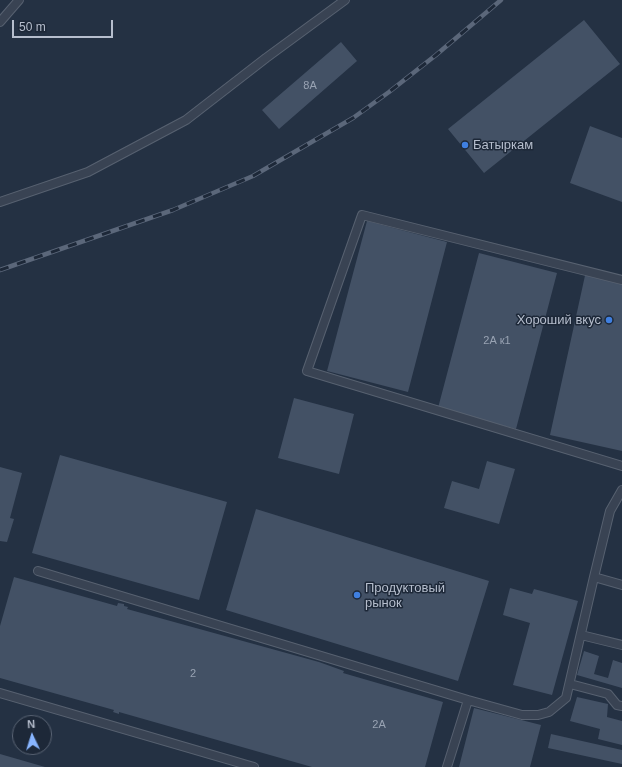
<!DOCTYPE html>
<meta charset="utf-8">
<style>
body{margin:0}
#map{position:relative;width:622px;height:767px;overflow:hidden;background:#243143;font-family:Arial,sans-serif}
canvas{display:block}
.north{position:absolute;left:12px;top:715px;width:40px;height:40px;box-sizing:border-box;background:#1d2838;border:1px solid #5a6474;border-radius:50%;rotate:356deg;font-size:11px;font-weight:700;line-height:16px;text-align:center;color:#b6becd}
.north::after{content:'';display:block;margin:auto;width:14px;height:18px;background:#88b5ff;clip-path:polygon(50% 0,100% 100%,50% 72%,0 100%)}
.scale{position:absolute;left:12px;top:20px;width:101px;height:18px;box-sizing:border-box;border:2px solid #b6becd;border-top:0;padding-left:5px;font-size:12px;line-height:14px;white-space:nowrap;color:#b6becd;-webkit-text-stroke:3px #1d2838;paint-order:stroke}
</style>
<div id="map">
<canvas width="622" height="767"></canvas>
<div class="north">N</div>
<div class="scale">50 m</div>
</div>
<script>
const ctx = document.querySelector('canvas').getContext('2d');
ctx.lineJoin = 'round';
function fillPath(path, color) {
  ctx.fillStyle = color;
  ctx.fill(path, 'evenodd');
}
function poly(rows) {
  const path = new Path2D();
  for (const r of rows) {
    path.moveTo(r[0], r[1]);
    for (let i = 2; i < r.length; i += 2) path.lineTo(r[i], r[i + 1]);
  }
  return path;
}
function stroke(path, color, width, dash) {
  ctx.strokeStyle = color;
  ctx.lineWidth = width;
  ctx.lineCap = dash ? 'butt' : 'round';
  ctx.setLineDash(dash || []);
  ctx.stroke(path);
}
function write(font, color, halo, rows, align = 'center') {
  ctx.font = font + ' Arial,sans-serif';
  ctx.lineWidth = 3;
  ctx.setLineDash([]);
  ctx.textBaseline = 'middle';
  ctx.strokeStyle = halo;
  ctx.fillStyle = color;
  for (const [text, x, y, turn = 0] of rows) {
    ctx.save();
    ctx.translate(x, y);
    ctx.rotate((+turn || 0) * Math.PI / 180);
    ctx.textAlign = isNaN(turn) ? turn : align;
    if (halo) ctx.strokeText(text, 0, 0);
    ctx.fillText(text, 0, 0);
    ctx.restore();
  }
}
fillPath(poly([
 [584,20,620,64,484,173,448,129],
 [341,42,357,61,279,129,262,110],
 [590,126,622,138,622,202,570,183],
 [367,221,447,242,408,392,327,371],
 [479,253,557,273,516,429,438,408],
 [586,271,622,280,622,451,550,435],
 [294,398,354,414,339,474,278,458],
 [60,455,227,502,199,600,32,553],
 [487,461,515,469,499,524,444,508,452,481,479,489],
 [0,467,22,473,10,518,14,519,7,542,0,541],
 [256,509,489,581,458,681,226,610],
 [14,577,117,606,118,603,124,604,124,606,128,607,127,609,319,662,344,671,343,673,443,702,425,767,312,767,119,712,119,714,113,712,114,710,0,678,0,626],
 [510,588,532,594,534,589,578,601,552,695,513,685,530,623,503,615],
 [584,651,599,656,594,674,608,678,613,660,622,663,622,688,577,675],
 [577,697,608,704,607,717,622,721,622,745,598,739,600,729,570,721],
 [474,708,541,725,530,767,459,767],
 [551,734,622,750,622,764,548,748],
 [0,754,45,767,0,767]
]), '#435165');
const service = poly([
 [0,22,19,0],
 [0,202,88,172,186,120,266,58,345,0],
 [622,280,362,215,307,371,622,466],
 [622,490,610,511,594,577,622,585],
 [38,571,468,700,522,715,538,715,549,712,566,698,594,577],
 [581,635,622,645],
 [570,684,608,694,617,705,622,706],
 [0,693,254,767],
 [447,767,468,700]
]);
stroke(service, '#576170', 10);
stroke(service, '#394353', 8);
const rail = poly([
 [0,270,173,210,253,176,353,118,389,92,436,55,501,0]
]);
stroke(rail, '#5b677a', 4.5);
stroke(rail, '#1d2838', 3, [9]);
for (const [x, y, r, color] of [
 [465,145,4,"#3f7fe0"],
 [609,320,4,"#3f7fe0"],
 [357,595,4,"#3f7fe0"]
]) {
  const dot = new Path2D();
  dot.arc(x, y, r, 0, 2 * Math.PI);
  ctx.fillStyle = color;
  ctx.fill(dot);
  stroke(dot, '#1d2838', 1.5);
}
write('11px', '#99a3b3', null, [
 ["8А",310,86],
 ["2А к1",497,341],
 ["2",193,674],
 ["2А",379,725]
]);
write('13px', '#b6becd', '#1d2838', [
 ["Батыркам",473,145],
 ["Хороший вкус",601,320,"right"],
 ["Продуктовый",365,588],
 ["рынок",365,603]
], 'left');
</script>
